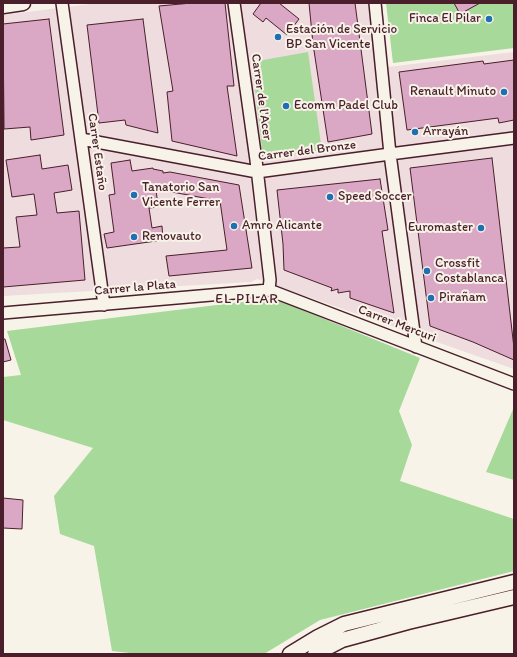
<!DOCTYPE html>
<meta charset="utf-8">
<style>
body{margin:0}
#map{position:relative;width:517px;height:657px;overflow:hidden;background:#f7f3e8;font-family:Itim,sans-serif}
canvas{display:block}
.frame{position:absolute;inset:0;border:4px solid #4a1f2b;pointer-events:none}
</style>
<div id="map">
<canvas width="517" height="657"></canvas>
<div class="frame"></div>
</div>
<script>
const ctx = document.querySelector('canvas').getContext('2d');
ctx.lineJoin = 'round';
function fillPath(path, color) {
  ctx.fillStyle = color;
  ctx.fill(path, 'evenodd');
}
function poly(rows) {
  const path = new Path2D();
  for (const r of rows) {
    path.moveTo(r[0], r[1]);
    for (let i = 2; i < r.length; i += 2) path.lineTo(r[i], r[i + 1]);
  }
  return path;
}
function stroke(path, color, width, dash) {
  ctx.strokeStyle = color;
  ctx.lineWidth = width;
  ctx.lineCap = dash ? 'butt' : 'round';
  ctx.setLineDash(dash || []);
  ctx.stroke(path);
}
function write(font, color, halo, rows, align = 'center') {
  ctx.font = font + ' Itim,sans-serif';
  ctx.lineWidth = 4;
  ctx.setLineDash([]);
  ctx.textBaseline = 'middle';
  ctx.strokeStyle = halo;
  ctx.fillStyle = color;
  for (const [text, x, y, turn = 0] of rows) {
    ctx.save();
    ctx.translate(x, y);
    ctx.rotate((+turn || 0) * Math.PI / 180);
    ctx.textAlign = isNaN(turn) ? turn : align;
    if (halo) ctx.strokeText(text, 0, 0);
    ctx.fillText(text, 0, 0);
    ctx.restore();
  }
}
fillPath(poly([
 [98,3,382,3,388,67,514,52,514,369,257,279,251,282,3,296,3,15]
]), '#eedcde');
fillPath(poly([
 [386,3,514,3,514,48,393,63],
 [308,52,322,151,263,157,252,62],
 [273,298,420,358,399,411,412,445,400,481,514,519,514,571,320,620,264,654,139,654,112,651,94,546,60,534,54,496,93,448,3,420,3,377,21,375,7,331],
 [514,407,514,480,486,472]
]), '#a7d99a');
const building = poly([
 [192,3,225,3,234,86,227,86,237,156,172,141,167,92,173,91,159,6,192,3],
 [261,3,279,3,299,19,287,35,266,18,263,22,253,14,261,3],
 [309,3,355,3,372,134,328,142,313,44,309,3],
 [454,3,480,3,460,14,454,3],
 [49,19,64,135,31,140,30,127,4,129,3,24,49,19],
 [143,19,158,133,126,125,125,120,99,123,87,25,143,19],
 [514,60,514,120,499,123,498,118,407,130,399,72,483,61,484,64,514,60],
 [40,155,42,169,68,165,72,190,54,193,57,213,79,211,85,280,3,287,3,248,20,247,16,217,37,215,34,194,12,197,6,160,40,155],
 [492,158,514,348,514,360,473,342,430,326,410,168,492,158],
 [130,160,132,171,153,168,153,169,163,171,163,173,170,172,239,185,252,268,169,276,166,256,227,250,220,201,156,189,158,207,149,208,152,228,162,226,163,240,107,248,104,234,114,232,109,195,115,194,111,163,130,160],
 [380,179,388,230,382,231,394,313,350,298,350,291,338,293,338,289,331,291,332,288,284,270,283,244,277,190,380,179],
 [3,339,5,339,11,360,3,362,3,339],
 [3,498,23,500,22,529,3,528,3,498]
]);
fillPath(building, '#daa8c5');
stroke(building, '#4a1f2b', 1);
const minor = poly([
 [62,3,104,305],
 [234,3,256,160,270,280,269,290],
 [375,3,390,154,416,347],
 [81,139,257,172,390,154,514,138],
 [3,313,269,290,514,384]
]);
const major = poly([
 [3,6,23,3],
 [290,654,318,637,344,624,514,582],
 [315,654,342,640,408,622,514,597]
]);
stroke(minor, '#4a1f2b', 14);
stroke(major, '#4a1f2b', 17);
stroke(minor, '#f7f3e8', 11);
stroke(major, '#f7f3e8', 14);
for (const [x, y, r, color] of [
 [489,19,4,"#1f6fb2"],
 [278,37,4,"#1f6fb2"],
 [504,92,4,"#1f6fb2"],
 [286,106,4,"#1f6fb2"],
 [415,132,4,"#1f6fb2"],
 [134,195,4,"#1f6fb2"],
 [330,197,4,"#1f6fb2"],
 [234,226,4,"#1f6fb2"],
 [481,228,4,"#1f6fb2"],
 [134,237,4,"#1f6fb2"],
 [427,271,4,"#1f6fb2"],
 [431,298,4,"#1f6fb2"]
]) {
  const dot = new Path2D();
  dot.arc(x, y, r, 0, 2 * Math.PI);
  ctx.fillStyle = color;
  ctx.fill(dot);
  stroke(dot, '#f7f3e8', 1.5);
}
write('13px', '#4a1f2b', '#f7f3e8', [
 ["Finca El Pilar",481,19,"right"],
 ["Estación de Servicio",286,30],
 ["BP San Vicente",286,45],
 ["Renault Minuto",496,92,"right"],
 ["Ecomm Padel Club",294,106],
 ["Arrayán",423,132],
 ["Tanatorio San",142,188],
 ["Vicente Ferrer",142,203],
 ["Speed Soccer",338,197],
 ["Amro Alicante",242,226],
 ["Euromaster",473,228,"right"],
 ["Renovauto",142,237],
 ["Crossfit",435,264],
 ["Costablanca",435,279],
 ["Pirañam",439,298]
], 'left');
write('13px', '#4a1f2b', '#f7f3e8', [
 ["Carrer de l'Acer",261,97,82],
 ["Carrer del Bronze",307,151,-7],
 ["Carrer Estaño",97,152,82],
 ["Carrer la Plata",135,288,-5],
 ["Carrer Mercuri",397,324,21]
]);
ctx.letterSpacing = '1px';
write('14px', '#4a1f2b', '#f7f3e8', [
 ["EL PILAR",247,299]
]);
ctx.letterSpacing = '0px';
</script>
